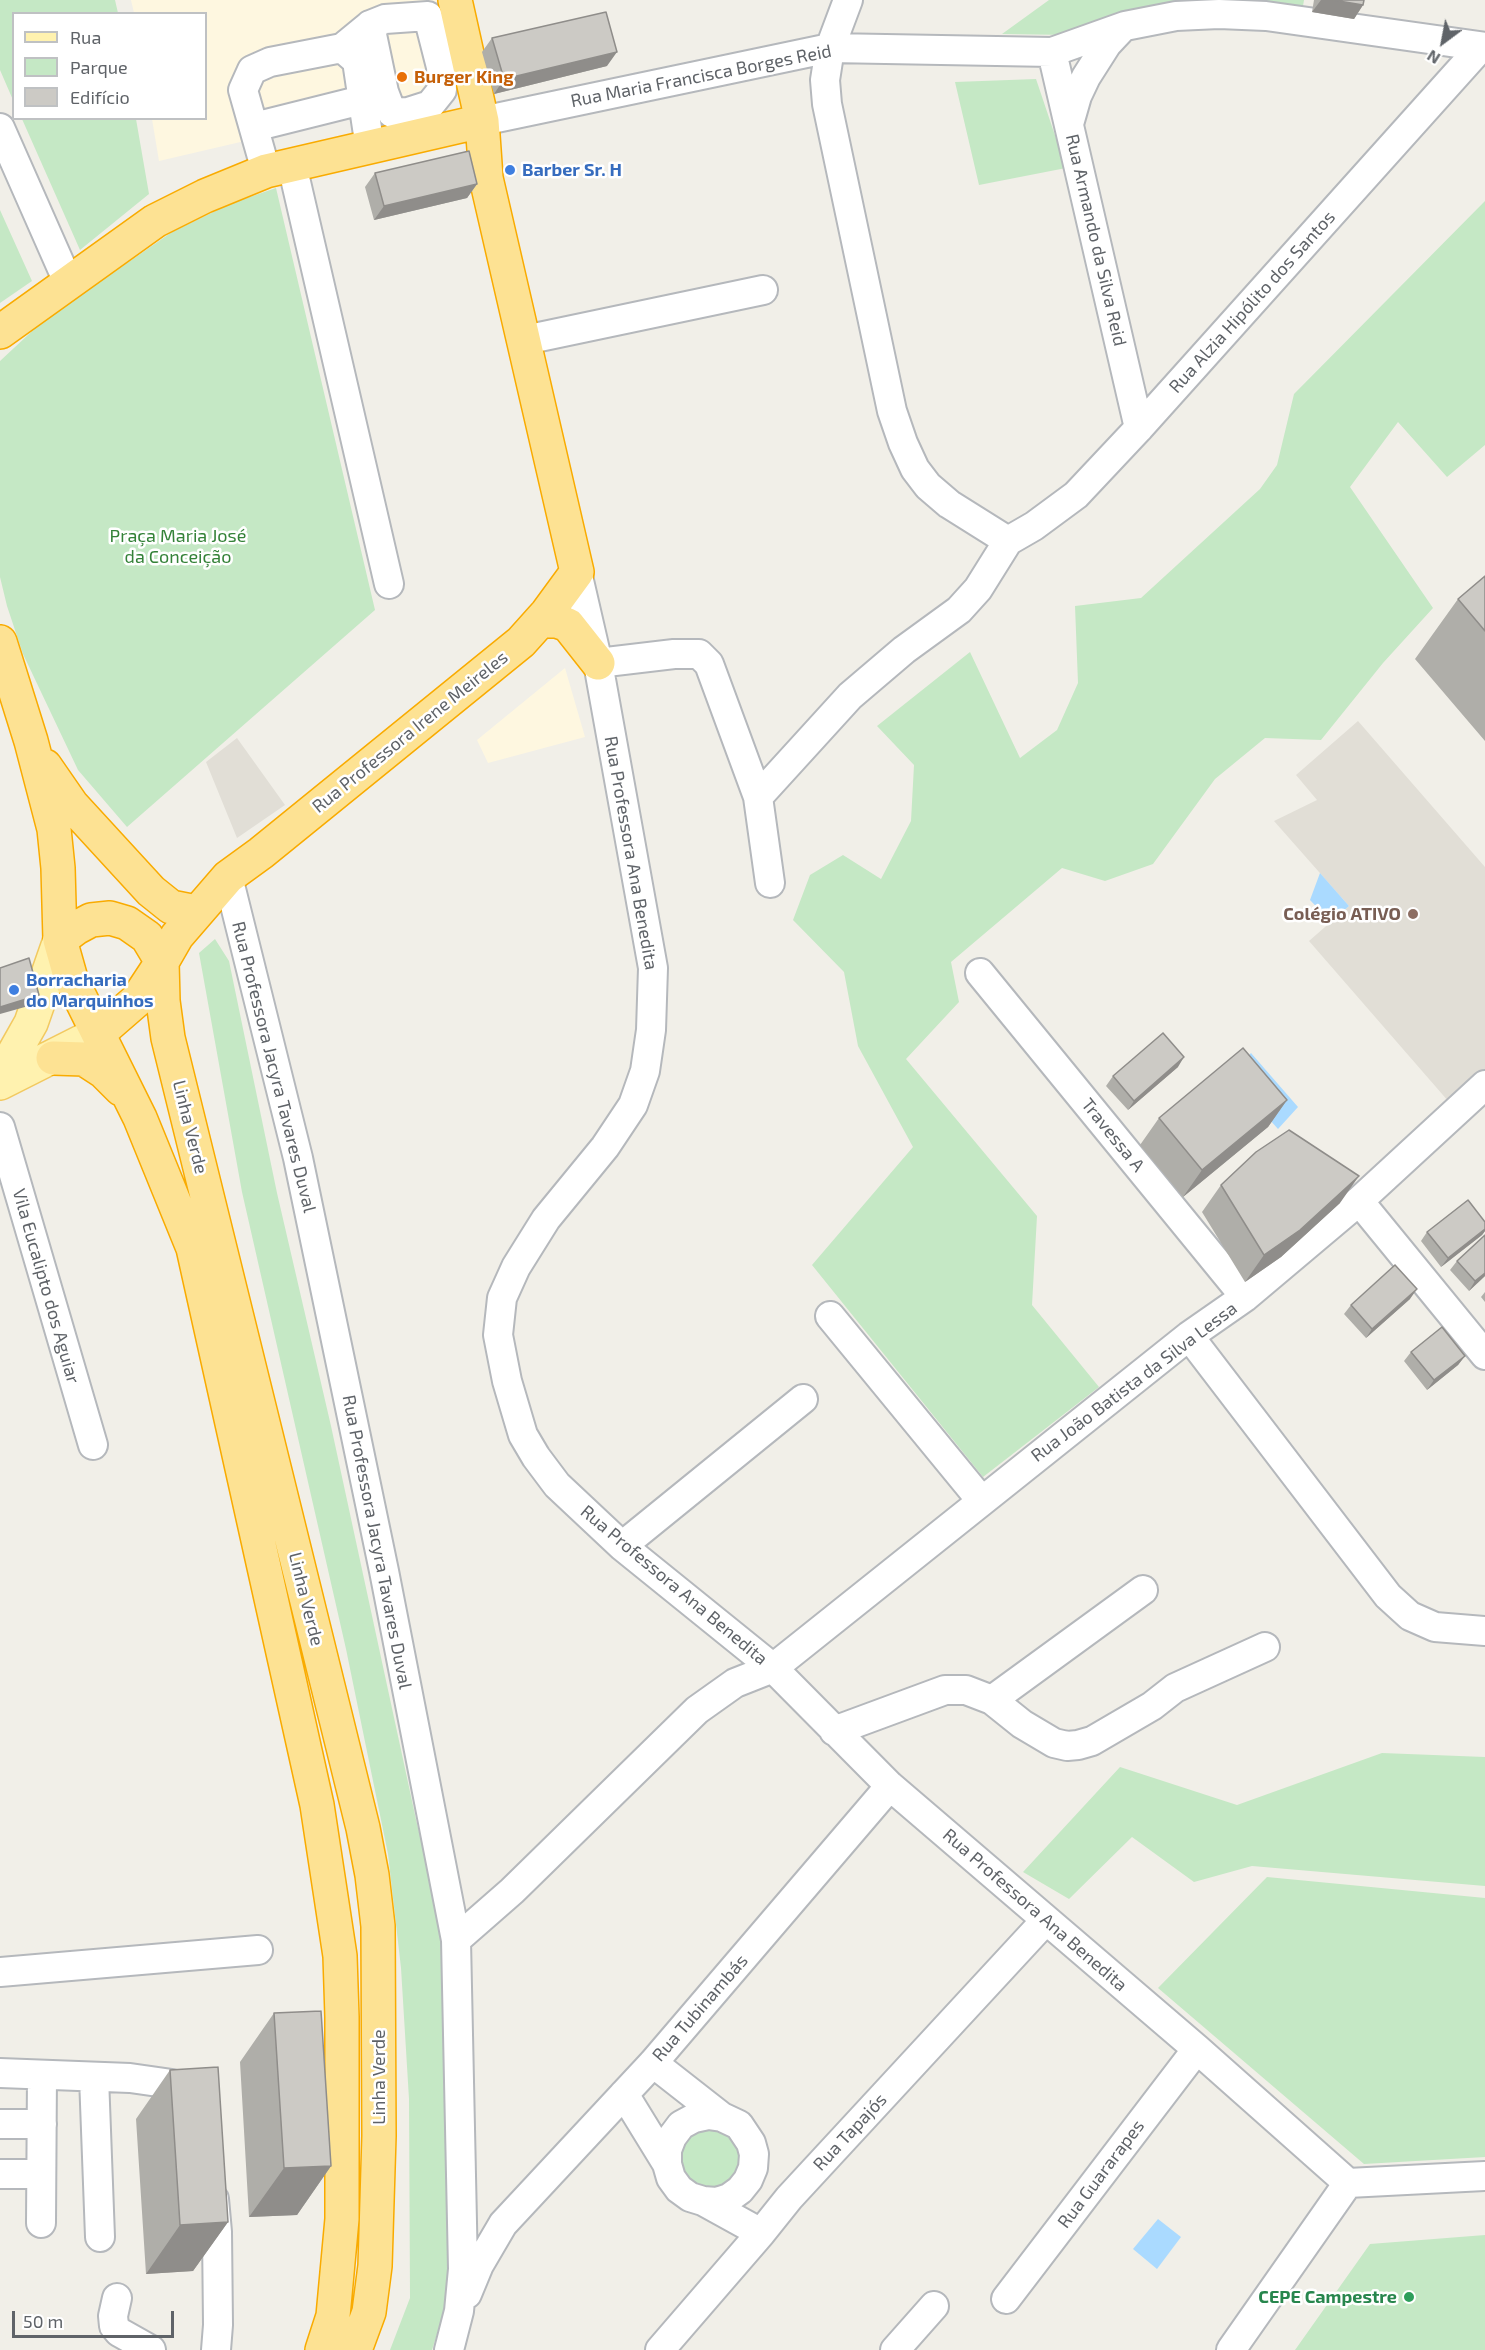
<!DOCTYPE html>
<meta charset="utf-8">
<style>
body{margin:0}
#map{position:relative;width:1485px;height:2350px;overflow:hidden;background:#f1efe8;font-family:"Exo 2",sans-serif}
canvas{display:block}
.legend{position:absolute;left:12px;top:12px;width:195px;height:108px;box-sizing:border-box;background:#fff;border:2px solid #bfc1c3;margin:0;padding:8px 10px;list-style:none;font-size:18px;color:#5f6368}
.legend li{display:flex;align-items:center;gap:12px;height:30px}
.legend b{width:30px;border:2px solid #bfc1c3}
.north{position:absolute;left:1413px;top:12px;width:60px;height:60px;-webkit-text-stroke:4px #fff;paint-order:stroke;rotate:212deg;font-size:16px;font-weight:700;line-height:24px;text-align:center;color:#5f6368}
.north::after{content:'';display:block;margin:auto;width:21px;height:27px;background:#5f6368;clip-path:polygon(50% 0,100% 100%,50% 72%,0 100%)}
.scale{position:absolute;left:12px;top:2311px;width:162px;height:27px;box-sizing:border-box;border:3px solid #5f6368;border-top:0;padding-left:8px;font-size:18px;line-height:21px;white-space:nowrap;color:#5f6368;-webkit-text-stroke:4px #fff;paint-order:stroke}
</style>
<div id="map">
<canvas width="1485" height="2350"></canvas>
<ul class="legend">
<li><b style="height:8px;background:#fff2af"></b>Rua</li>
<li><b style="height:16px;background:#c5e8c5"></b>Parque</li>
<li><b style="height:16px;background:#cccac5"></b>Edifício</li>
</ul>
<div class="north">N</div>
<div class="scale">50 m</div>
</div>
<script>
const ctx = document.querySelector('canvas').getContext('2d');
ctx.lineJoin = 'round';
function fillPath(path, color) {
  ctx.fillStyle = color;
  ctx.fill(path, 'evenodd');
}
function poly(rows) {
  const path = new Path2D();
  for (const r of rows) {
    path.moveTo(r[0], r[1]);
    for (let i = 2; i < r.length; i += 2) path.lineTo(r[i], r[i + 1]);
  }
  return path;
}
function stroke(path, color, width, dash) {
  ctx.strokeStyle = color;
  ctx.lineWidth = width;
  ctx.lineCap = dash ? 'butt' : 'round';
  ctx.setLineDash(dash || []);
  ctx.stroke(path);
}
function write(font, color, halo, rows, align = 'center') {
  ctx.font = font + ' "Exo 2",sans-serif';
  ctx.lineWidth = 5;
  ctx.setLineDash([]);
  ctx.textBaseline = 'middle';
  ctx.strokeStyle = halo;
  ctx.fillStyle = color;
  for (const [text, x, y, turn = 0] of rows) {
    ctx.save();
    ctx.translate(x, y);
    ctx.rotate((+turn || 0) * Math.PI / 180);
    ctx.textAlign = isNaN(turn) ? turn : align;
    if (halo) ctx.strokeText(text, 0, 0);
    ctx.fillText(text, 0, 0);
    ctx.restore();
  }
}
fillPath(poly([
 [131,0,437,0,425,99,159,161,152,119,206,118,206,14,134,13],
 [565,668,585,737,488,763,477,740]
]), '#fef7e0');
fillPath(poly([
 [1358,721,1485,867,1485,1072,1449,1102,1309,941,1349,906,1274,821,1317,800,1296,775],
 [237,738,285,805,237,838,206,762]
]), '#e1ded6');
fillPath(poly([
 [0,0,115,0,118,13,14,14,13,100,0,70],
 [1049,0,1304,0,1303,6,1159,6,1068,35,1002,34],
 [1036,79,1066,168,979,185,955,82],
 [22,119,136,119,149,194,80,250],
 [276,188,375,610,127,827,78,770,23,654,7,606,0,577,0,361,43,321,172,232,232,203],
 [1485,201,1485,445,1447,477,1398,422,1350,487,1433,608,1383,663,1321,740,1265,738,1215,779,1153,864,1105,881,1062,868,951,962,959,1002,906,1059,1037,1216,1032,1305,1099,1387,983,1477,812,1265,913,1147,858,1046,844,972,793,920,810,875,843,855,881,879,911,821,914,765,877,726,970,652,1020,758,1057,730,1078,683,1075,606,1141,598,1260,489,1277,465,1294,394],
 [0,210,32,281,0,303],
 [215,939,229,961,277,1193,331,1426,417,1824,449,1952,450,2293,432,2350,390,2350,410,2298,409,2099,401,1968,388,1854,346,1649,242,1192,199,953],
 [1382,1753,1485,1757,1485,1886,1252,1866,1194,1882,1132,1837,1069,1899,1023,1872,1120,1767,1237,1805],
 [1267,1877,1485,1898,1485,2157,1364,2164,1158,1988],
 [717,2127,735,2140,744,2157,737,2177,720,2189,695,2186,680,2172,678,2149,691,2131],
 [1485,2235,1485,2350,1295,2350,1370,2244]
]), '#c5e8c5');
fillPath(poly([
 [1320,873,1349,906,1331,922,1310,900],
 [1251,1053,1298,1107,1278,1129,1230,1075],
 [1158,2219,1181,2237,1157,2269,1133,2249]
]), '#aadaff');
const minor = poly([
 [848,0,830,48,825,80,827,104,892,411,903,443,915,469,928,486,949,504,1008,541],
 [342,48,370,25,385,19,428,16,441,67,442,90,430,105,408,112,392,113,384,92,370,25],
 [1052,52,1139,428],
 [482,121,830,48,1052,52,1125,26,1176,16,1219,14,1266,16,1485,47],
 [1069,124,1077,96,1086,77,1107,44,1123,27],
 [254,127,362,100],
 [0,128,68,282],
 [292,165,389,584],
 [266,171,243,90,252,70,270,62,342,48,357,61,370,148],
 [525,340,763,290],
 [577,572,598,663,653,968,651,1030,645,1071,633,1105,605,1147,546,1219,516,1267,502,1298,498,1335,507,1381,523,1435,536,1457,557,1485,622,1546,773,1668,890,1786,1197,2049,1348,2183],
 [598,663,674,654,699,654,709,664,758,797,770,883],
 [758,797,850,696,904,650,959,610,978,589,1008,541,1034,526,1076,495,1139,428,1481,47],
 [228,877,298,1158,384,1571,456,1940,463,2269,459,2311,449,2350],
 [980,973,1245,1297],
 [0,1127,93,1445],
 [1359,1201,1485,1355],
 [830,1316,981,1500],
 [1189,1336,1388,1596,1410,1616,1435,1627,1485,1631],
 [622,1546,803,1399],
 [992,1700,1143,1590],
 [834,1731,945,1690,966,1690,992,1700,1022,1724,1054,1743,1067,1746,1078,1745,1092,1741,1152,1706,1175,1688,1265,1647],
 [456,1940,512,1891,697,1710,735,1683,773,1668,1189,1336,1245,1297,1359,1201,1485,1085],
 [0,1972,258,1950],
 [653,2063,722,2117],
 [0,2073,130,2078,172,2084,195,2097],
 [94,2077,100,2237],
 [624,2094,667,2164,671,2178,679,2189,690,2197,703,2201,761,2233],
 [0,2124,42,2124],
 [667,2164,667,2150,672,2137,681,2125,694,2118,708,2115,722,2117,739,2125,751,2143,754,2154,753,2168,748,2180,740,2190,729,2198,717,2202,703,2201],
 [0,2174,41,2174],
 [1348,2183,1485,2176],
 [214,2199,217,2232,218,2325,216,2350],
 [41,2223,42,2075],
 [467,2294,479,2265,503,2224,653,2063,890,1786],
 [117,2298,113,2316,114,2326,119,2332,151,2350],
 [1006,2299,1197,2049],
 [660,2350,761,2233,789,2198,1046,1920],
 [895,2350,934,2306],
 [1231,2350,1348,2183]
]);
const major = poly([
 [0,1078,31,1023,60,940],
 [0,1083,99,1033]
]);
const highway = poly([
 [0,332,155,221,205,196,266,171,482,121],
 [540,621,557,621,568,625,598,663],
 [0,642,31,741,54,829,58,868,60,940,71,979,140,1118,193,1248,317,1805,340,1956,342,2017,342,2219,333,2316,322,2350],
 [45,766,72,805,151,891,171,907,196,912],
 [60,940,76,928,91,920,110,918,127,923,147,937,162,962,137,1000,99,1033],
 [53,1058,84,1059,104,1072,121,1089],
 [355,2350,369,2312,375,2266,379,2136,378,1926,372,1875,363,1828,168,1038,163,1001,162,962,177,936,228,877,261,853,521,642,547,613,577,572,486,178,482,121,455,0]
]);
stroke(minor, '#b5b8bc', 32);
stroke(major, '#f2c960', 36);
stroke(highway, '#f9ab00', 36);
stroke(minor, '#fff', 28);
stroke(major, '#fff2af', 33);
stroke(highway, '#fde293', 33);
fillPath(poly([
 [1314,0,1364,0,1363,5,1354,19,1312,12],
 [492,38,607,66,494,94,482,52],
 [375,173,477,184,467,198,374,220,365,187],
 [1485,576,1485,741,1415,659,1458,599],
 [1178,1067,1128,1110,1106,1086,1113,1076],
 [1287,1100,1268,1127,1183,1197,1140,1145,1159,1118],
 [1221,1185,1340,1203,1281,1257,1245,1282,1202,1212],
 [1485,1222,1485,1231,1482,1235,1441,1267,1421,1241,1427,1232],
 [1485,1235,1485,1276,1469,1291,1450,1270,1457,1261],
 [1485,1292,1485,1302,1481,1297],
 [1410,1299,1366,1338,1344,1314,1351,1305],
 [1411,1352,1465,1356,1458,1365,1427,1390,1404,1361],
 [274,2013,331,2166,297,2215,249,2217,240,2062],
 [170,2070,228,2222,193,2271,146,2274,136,2119]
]), '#afaea9');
fillPath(poly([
 [1321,0,1333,0,1363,5,1354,19,1312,12],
 [617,52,607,66,494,94,504,79],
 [477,184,467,198,374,220,384,206],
 [39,995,32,1005,0,1014,0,1007],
 [1184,1057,1178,1067,1128,1110,1134,1101],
 [1287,1100,1268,1127,1183,1197,1202,1170],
 [1359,1176,1340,1203,1281,1257,1245,1282,1264,1255],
 [1485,1229,1485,1231,1482,1235,1441,1267,1448,1258],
 [1485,1273,1485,1276,1469,1291,1475,1281],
 [1417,1289,1410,1299,1366,1338,1372,1329],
 [1465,1356,1458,1365,1427,1390,1434,1380],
 [331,2166,297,2215,249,2217,284,2168],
 [228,2222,193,2271,146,2274,180,2225]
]), '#8f8d8a');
const building = poly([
 [1333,0,1364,0,1363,5,1333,0],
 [606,12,617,52,504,79,492,38,606,12],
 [469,151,477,184,384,206,375,173,469,151],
 [1485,576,1485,631,1458,599,1485,576],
 [29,958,39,995,0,1007,0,968,29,958],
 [1163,1033,1184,1057,1134,1101,1113,1076,1163,1033],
 [1243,1048,1287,1100,1202,1170,1159,1118,1243,1048],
 [1289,1130,1359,1176,1300,1230,1264,1255,1221,1185,1256,1152,1289,1130],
 [1468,1200,1485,1222,1485,1229,1448,1258,1427,1232,1468,1200],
 [1485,1235,1485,1273,1475,1281,1457,1261,1485,1235],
 [1395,1265,1417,1289,1372,1329,1351,1305,1395,1265],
 [1442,1327,1465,1356,1434,1380,1411,1352,1442,1327],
 [321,2011,331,2166,284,2168,274,2013,321,2011],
 [218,2067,228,2222,180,2225,170,2070,218,2067]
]);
fillPath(building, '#cccac5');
stroke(building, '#8f8d8a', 1.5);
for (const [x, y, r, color] of [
 [402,77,6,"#e8710a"],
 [510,170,6,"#3f7fe0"],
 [1413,914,6,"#8d6e63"],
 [14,990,6,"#3f7fe0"],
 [1409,2297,6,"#2e9e5b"]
]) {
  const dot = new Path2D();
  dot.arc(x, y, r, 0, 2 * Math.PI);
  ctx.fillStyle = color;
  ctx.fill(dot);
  stroke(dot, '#fff', 2);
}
write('18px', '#5f6368', '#fff', [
 ["Rua Maria Francisca Borges Reid",701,76,-11],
 ["Rua Armando da Silva Reid",1096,240,77],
 ["Rua Alzia Hipólito dos Santos",1252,302,-48],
 ["Rua Professora Irene Meireles",410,732,-39],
 ["Rua Professora Ana Benedita",631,853,80],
 ["Rua Professora Jacyra Tavares Duval",274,1067,76],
 ["Linha Verde",190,1127,76],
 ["Travessa A",1113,1135,51],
 ["Vila Eucalipto dos Aguiar",46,1286,74],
 ["Rua João Batista da Silva Lessa",1134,1382,-37],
 ["Rua Professora Jacyra Tavares Duval",377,1542,79],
 ["Rua Professora Ana Benedita",674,1585,40],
 ["Linha Verde",306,1599,76],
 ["Rua Professora Ana Benedita",1035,1910,41],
 ["Rua Tubinambás",700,2008,-49],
 ["Linha Verde",379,2077,-90],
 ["Rua Tapajós",850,2132,-47],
 ["Rua Guararapes",1101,2174,-53]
]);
write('bold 18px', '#c56008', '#fff', [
 ["Burger King",414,77]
], 'left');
write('bold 18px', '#366cbe', '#fff', [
 ["Barber Sr. H",522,170],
 ["Borracharia",26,980],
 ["do Marquinhos",26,1001]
], 'left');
write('18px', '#348238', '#fff', [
 ["Praça Maria José",178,536],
 ["da Conceição",178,557]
]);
write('bold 18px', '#785e54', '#fff', [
 ["Colégio ATIVO",1401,914]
], 'right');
write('bold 18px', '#27864d', '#fff', [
 ["CEPE Campestre",1397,2297]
], 'right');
</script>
